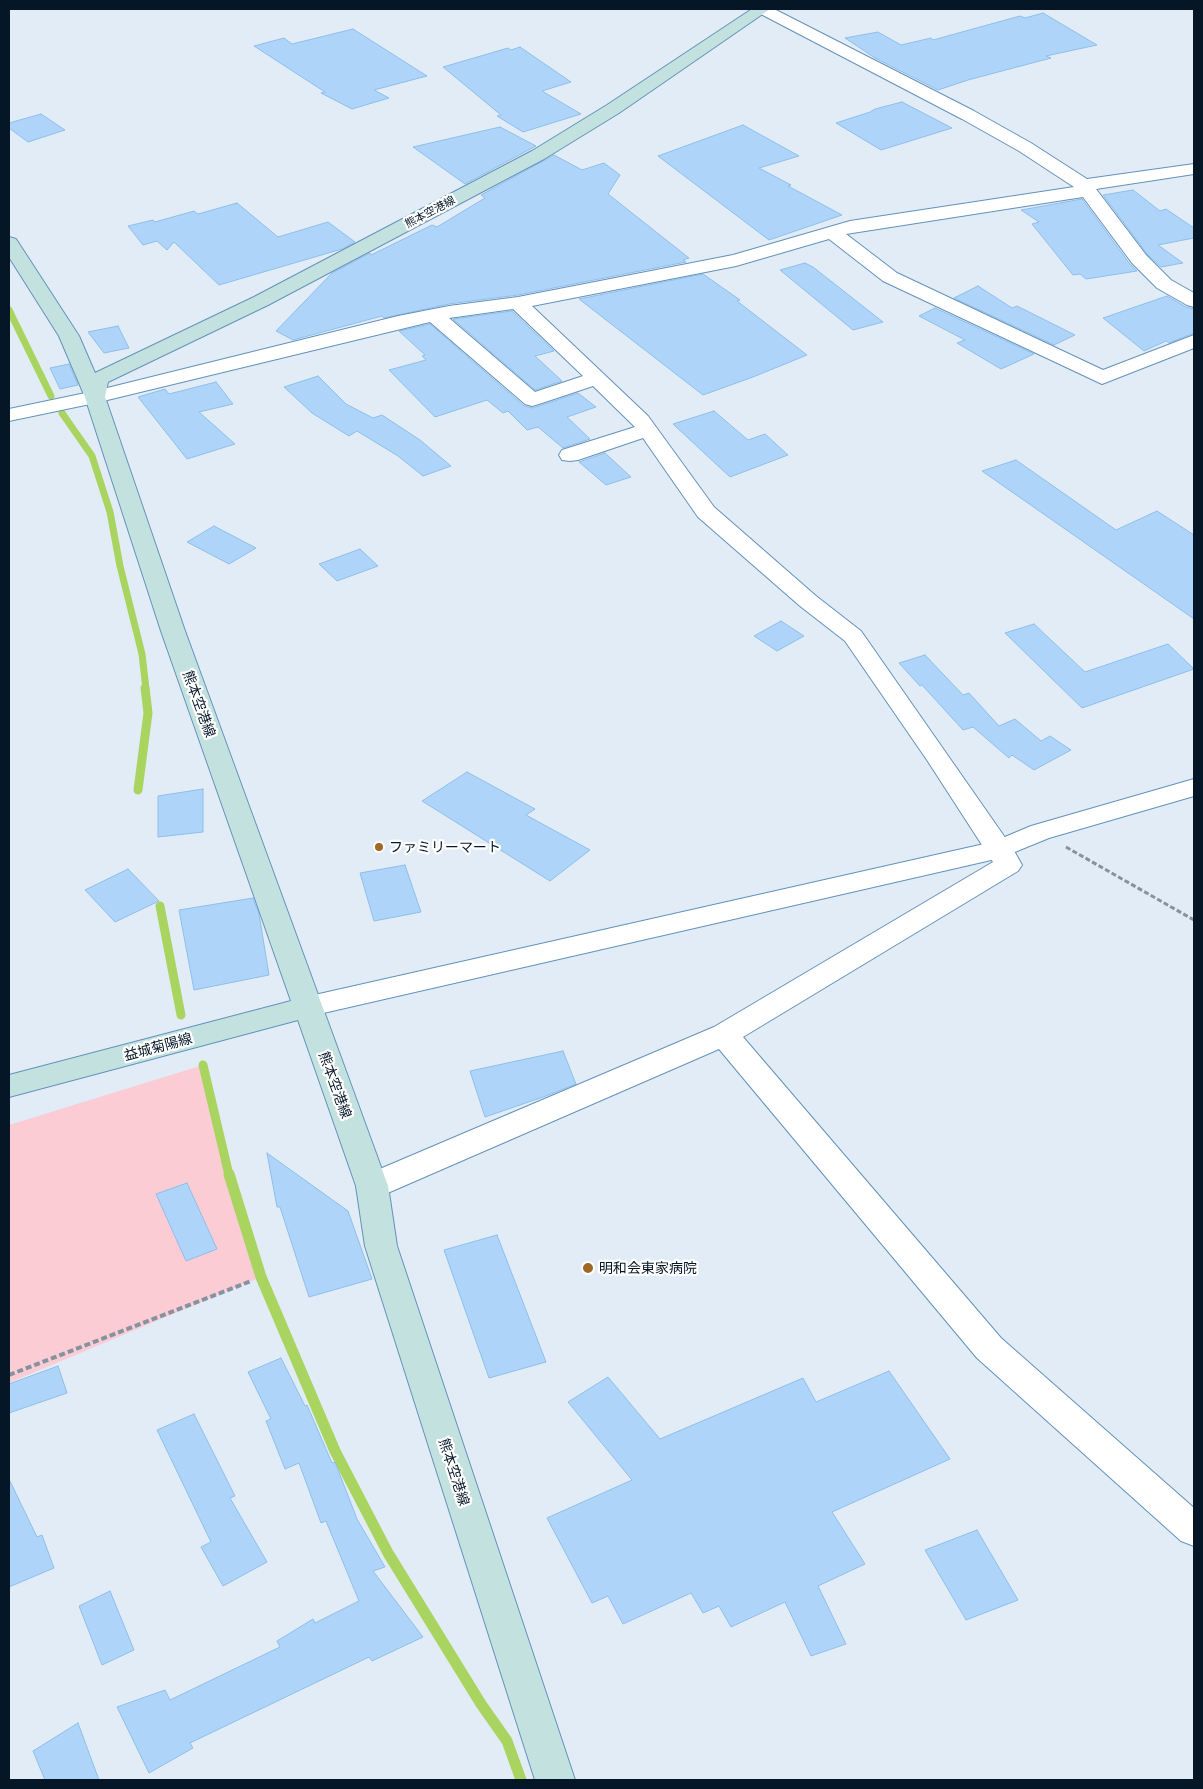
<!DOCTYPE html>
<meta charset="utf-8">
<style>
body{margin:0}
#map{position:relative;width:1203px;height:1789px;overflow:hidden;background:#e2ecf6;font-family:Commissioner,sans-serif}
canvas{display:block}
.frame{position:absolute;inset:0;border:10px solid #051727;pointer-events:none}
</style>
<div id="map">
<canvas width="1203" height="1789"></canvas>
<div class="frame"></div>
</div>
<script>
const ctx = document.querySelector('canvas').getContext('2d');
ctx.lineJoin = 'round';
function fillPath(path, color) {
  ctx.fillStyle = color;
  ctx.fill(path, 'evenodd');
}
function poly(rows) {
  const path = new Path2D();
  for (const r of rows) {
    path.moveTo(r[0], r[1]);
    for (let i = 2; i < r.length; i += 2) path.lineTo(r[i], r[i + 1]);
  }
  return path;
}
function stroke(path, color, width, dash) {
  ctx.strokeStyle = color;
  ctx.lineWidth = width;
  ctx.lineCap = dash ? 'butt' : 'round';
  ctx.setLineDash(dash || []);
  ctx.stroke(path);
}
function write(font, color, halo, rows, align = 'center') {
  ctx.font = font + ' Commissioner,"Noto Sans JP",sans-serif';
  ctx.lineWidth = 4.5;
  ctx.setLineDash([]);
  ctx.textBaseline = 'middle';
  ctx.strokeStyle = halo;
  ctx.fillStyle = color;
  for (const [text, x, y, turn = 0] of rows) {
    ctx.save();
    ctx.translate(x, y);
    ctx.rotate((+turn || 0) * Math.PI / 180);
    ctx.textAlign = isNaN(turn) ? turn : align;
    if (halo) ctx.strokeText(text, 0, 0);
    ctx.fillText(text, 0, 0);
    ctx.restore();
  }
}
fillPath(poly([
 [203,1065,261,1277,9,1383,9,1125]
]), '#fcccd5');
stroke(poly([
 [9,310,51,396],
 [62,413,92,456,110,512,120,566,142,654,146,689]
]), '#a9d460', 7);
stroke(poly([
 [138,790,148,713,145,688],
 [160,906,181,1015],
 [203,1065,229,1175]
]), '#a9d460', 9);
stroke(poly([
 [229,1174,261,1277,335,1451,388,1553,481,1704,507,1741,521,1780]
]), '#a9d460', 11);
const building = poly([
 [1043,13,1097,45,1046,56,1051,58,968,80,938,90,875,58,845,38,878,32,901,45,931,38,933,40,1020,16,1025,18,1043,13],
 [353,29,427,76,374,90,389,98,352,109,321,93,325,92,254,46,284,38,292,44,353,29],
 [520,47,571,82,542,91,581,114,523,132,497,116,501,115,443,67,508,48,511,50,520,47],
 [902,102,952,128,881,150,836,123,870,112,875,109,902,102],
 [41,114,65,130,28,142,9,128,9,123,41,114],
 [743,125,799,156,759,168,791,185,788,186,842,215,769,240,658,156,743,125],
 [500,127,536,146,465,184,413,147,500,127],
 [554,155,582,170,604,163,620,175,608,194,689,258,683,260,686,262,518,295,449,304,384,318,382,316,293,340,276,331,332,273,370,253,371,255,432,225,437,227,485,198,481,195,554,155],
 [1133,190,1160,211,1166,209,1194,228,1194,238,1158,245,1183,263,1161,267,1147,254,1103,195,1133,190],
 [1082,199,1130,264,1137,271,1086,279,1080,274,1073,275,1032,224,1039,222,1021,210,1082,199],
 [237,203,278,237,328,222,355,242,342,249,219,285,174,242,167,250,157,241,143,245,128,226,153,220,155,222,194,211,198,214,237,203],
 [805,263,813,267,883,322,853,330,780,270,805,263],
 [703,274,740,300,737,301,807,355,753,377,703,395,579,299,703,274],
 [978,286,1012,308,1017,306,1075,335,1054,345,954,298,978,286],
 [1167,296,1186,307,1194,309,1194,333,1169,343,1166,341,1144,351,1103,318,1167,296],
 [935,308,1034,354,1001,369,957,343,965,340,919,316,935,308],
 [512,311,554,351,535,356,562,381,535,390,453,319,512,311],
 [430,324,524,406,533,408,578,393,596,407,567,417,590,439,563,448,538,427,527,430,508,411,503,413,487,400,435,417,389,370,426,360,422,356,425,355,399,331,430,324],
 [118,326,129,348,104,353,88,332,118,326],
 [69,364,78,385,60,389,50,368,69,364],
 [318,376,346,404,373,418,382,415,420,440,451,466,423,476,398,456,357,431,349,436,312,413,284,387,318,376],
 [216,382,233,404,199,412,235,444,187,459,138,397,165,389,169,394,216,382],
 [714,411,748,440,765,434,788,455,730,477,673,424,714,411],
 [605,453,631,477,606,485,579,462,605,453],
 [1016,460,1116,530,1157,511,1194,535,1194,619,982,471,1016,460],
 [214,526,256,548,229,564,187,542,214,526],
 [360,549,378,566,337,581,319,564,360,549],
 [781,621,804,636,777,651,754,636,781,621],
 [1034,624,1085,672,1168,644,1194,669,1082,708,1005,633,1034,624],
 [925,655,963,695,969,693,999,726,1015,719,1041,741,1050,736,1071,750,1034,770,1012,755,1009,758,973,727,963,730,922,685,920,686,899,663,925,655],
 [467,772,535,809,526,815,590,850,550,881,422,801,467,772],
 [203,789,203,832,158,837,158,796,203,789],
 [405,865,421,912,374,921,360,873,405,865],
 [128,869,159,901,115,922,85,890,128,869],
 [253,898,259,914,269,975,194,990,179,910,253,898],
 [563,1051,576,1084,546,1096,485,1117,470,1071,563,1051],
 [267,1153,348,1211,372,1279,309,1297,280,1207,277,1207,267,1153],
 [187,1183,217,1249,186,1261,156,1194,187,1183],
 [497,1235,546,1362,489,1378,444,1250,497,1235],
 [281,1358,305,1406,307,1405,332,1463,335,1462,357,1519,385,1567,373,1571,423,1637,372,1661,369,1657,190,1743,193,1748,149,1773,117,1707,165,1690,170,1700,280,1647,277,1641,313,1619,315,1623,359,1601,326,1521,321,1523,299,1463,285,1469,266,1421,271,1419,248,1372,281,1358],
 [58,1366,67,1393,9,1413,9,1384,58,1366],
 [889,1371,950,1459,832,1512,865,1564,818,1586,846,1644,811,1656,785,1602,731,1627,719,1606,703,1613,691,1593,623,1624,608,1596,592,1603,547,1518,632,1480,568,1402,608,1377,660,1439,803,1378,816,1402,889,1371],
 [194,1414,235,1496,230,1498,267,1562,223,1586,201,1547,211,1542,157,1430,194,1414],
 [9,1479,37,1537,42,1535,54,1568,9,1587,9,1479],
 [977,1530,1018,1600,966,1620,925,1550,977,1530],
 [110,1591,134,1650,102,1665,79,1606,110,1591],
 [78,1723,99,1780,45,1780,33,1751,78,1723]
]);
fillPath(building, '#aed5f9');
stroke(building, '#8dbeea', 1);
const minor = poly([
 [755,9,774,9,974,111,1031,143,1087,179,1194,164,1194,174,1096,189,1146,255,1171,280,1194,293,1194,307,1187,305,1157,288,1132,263,1083,197,846,234,897,273,1103,370,1194,335,1194,348,1102,384,883,281,829,239,736,266,532,306,648,416,714,507,816,596,861,631,1013,849,1022,865,1018,871,743,1037,1001,1338,1194,1508,1194,1546,1181,1541,977,1358,719,1049,383,1195,372,1198,361,1195,356,1186,361,1177,714,1027,993,862,927,760,845,641,800,606,698,517,643,438,578,460,570,461,562,460,559,455,562,450,635,427,593,386,539,404,532,406,525,404,430,322,95,403,9,421,9,409,95,391,398,316,449,306,518,297,733,255,850,221,1074,187,1019,151,962,119,757,12,755,9],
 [513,309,583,376,535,392,449,318,513,309]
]);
const tertiary = poly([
 [1194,779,1194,796,1049,838,1000,858,319,1014,309,1011,305,1004,309,997,319,994,993,842,1031,826,1194,779]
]);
const secondary = poly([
 [752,9,770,9,619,113,544,159,268,305,108,382,105,397,185,631,388,1186,397,1246,575,1780,535,1780,365,1246,356,1186,298,1020,9,1097,9,1075,291,1001,161,631,85,397,59,336,9,257,9,237,16,239,79,336,95,373,254,297,532,151,607,105,752,9]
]);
stroke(minor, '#6392bc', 2);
stroke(tertiary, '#6392bc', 2);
stroke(secondary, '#6392bc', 2);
stroke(poly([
 [1066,847,1194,920]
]), '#85929f', 3, [5, 2.5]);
stroke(poly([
 [9,1375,251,1281]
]), '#85929f', 4, [6, 3]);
fillPath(minor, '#fff');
fillPath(tertiary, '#fff');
fillPath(secondary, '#c3e2df');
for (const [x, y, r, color] of [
 [379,847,5,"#a16825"],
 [588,1268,6,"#a16825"]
]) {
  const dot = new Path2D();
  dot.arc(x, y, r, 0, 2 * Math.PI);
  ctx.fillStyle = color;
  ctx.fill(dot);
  stroke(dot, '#fff', 2);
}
write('11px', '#051727', '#fff', [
 ["熊本空港線",430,212,-28]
]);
write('14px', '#051727', '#fff', [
 ["熊本空港線",199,704,70],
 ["益城菊陽線",158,1047,-15],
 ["熊本空港線",335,1085,70],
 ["熊本空港線",454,1472,72]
]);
write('14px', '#051727', '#fff', [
 ["ファミリーマート",389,847],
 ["明和会東家病院",599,1268]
], 'left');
</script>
